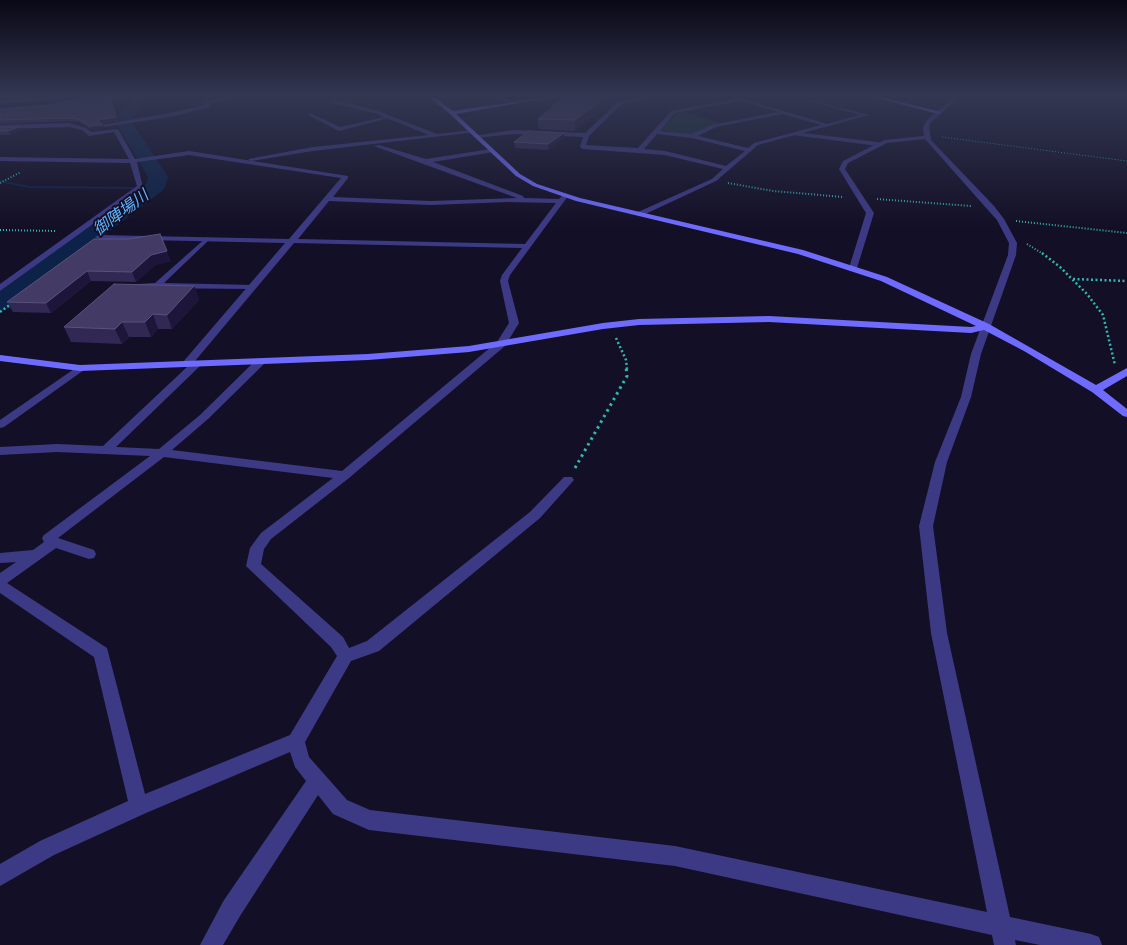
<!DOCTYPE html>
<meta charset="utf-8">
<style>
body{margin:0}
canvas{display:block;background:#130f26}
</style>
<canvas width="1127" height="945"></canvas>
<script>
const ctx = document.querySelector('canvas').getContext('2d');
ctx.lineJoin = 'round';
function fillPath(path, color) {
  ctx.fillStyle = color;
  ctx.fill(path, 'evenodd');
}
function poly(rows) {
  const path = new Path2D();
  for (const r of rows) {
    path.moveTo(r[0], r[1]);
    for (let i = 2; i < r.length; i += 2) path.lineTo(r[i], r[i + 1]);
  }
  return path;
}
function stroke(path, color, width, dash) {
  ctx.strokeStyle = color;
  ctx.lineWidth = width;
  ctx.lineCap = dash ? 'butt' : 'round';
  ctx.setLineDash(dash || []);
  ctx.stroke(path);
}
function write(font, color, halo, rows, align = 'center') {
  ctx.font = font + ' "Alegreya Sans","Noto Sans JP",sans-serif';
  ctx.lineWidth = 4;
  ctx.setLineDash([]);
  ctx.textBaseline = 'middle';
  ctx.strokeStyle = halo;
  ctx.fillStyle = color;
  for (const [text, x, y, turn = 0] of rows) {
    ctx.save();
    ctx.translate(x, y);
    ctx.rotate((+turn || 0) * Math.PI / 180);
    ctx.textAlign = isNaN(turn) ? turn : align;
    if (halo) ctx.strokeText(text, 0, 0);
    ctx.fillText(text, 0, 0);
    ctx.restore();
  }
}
fillPath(poly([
 [683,112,720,123,690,134,661,130,677,113]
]), '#12302f');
fillPath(poly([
 [0,180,29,186,133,187,135,188,133,189,29,188,0,182,0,180],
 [155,186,156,186,156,188,147,189,145,188,155,186]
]), '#0c2248');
fillPath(poly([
 [135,95,149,95,132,118,132,122,168,177,165,187,162,191,9,309,0,311,0,291,146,184,148,177,116,122,116,118,135,95]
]), '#0c2248');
stroke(poly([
 [942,137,1127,161]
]), '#2fb8b0', 1, [1, 2]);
stroke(poly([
 [0,183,21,172],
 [728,183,773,191,843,197],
 [877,199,971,206],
 [1016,221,1127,233],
 [0,230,57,231],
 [1027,244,1043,254]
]), '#2fb8b0', 2, [1, 2]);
stroke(poly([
 [1042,253,1060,267,1087,294,1103,315,1115,365],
 [1073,279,1127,281],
 [0,312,11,304],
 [616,338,626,360,627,369]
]), '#2fb8b0', 2.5, [2, 2.5]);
stroke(poly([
 [575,468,627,376,626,367]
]), '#2fb8b0', 3, [2.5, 4]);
fillPath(poly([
 [555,95,560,95,567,98,553,108,551,106,562,98,555,95],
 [310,113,340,127,390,116,392,117,339,131,308,115,310,113],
 [795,132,878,142,881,144,878,146,793,135,795,132],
 [207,237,209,238,209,240,164,283,252,285,255,285,255,289,139,288,139,284,155,283,207,237]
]), '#3d3a85');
fillPath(poly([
 [90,95,98,95,113,98,110,100,90,95],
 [234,95,240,95,210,104,209,107,175,116,104,127,101,125,175,112,205,105,206,102,234,95],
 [485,95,491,95,515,102,512,104,485,95],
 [657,95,665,95,623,103,589,136,586,145,638,148,671,111,735,99,731,97,733,96,827,124,860,115,789,95,869,115,758,145,716,181,641,216,638,216,638,212,712,179,723,169,665,155,583,149,580,147,583,137,513,134,476,138,473,136,513,130,585,133,619,101,657,95],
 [741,101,778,112,712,125,691,134,660,131,675,113,741,101],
 [783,114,821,125,754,143,748,148,698,136,716,127,783,114],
 [657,134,692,138,745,151,726,166,665,151,644,149,657,134],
 [953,95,957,95,951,105,931,122,929,127,931,140,994,206,1004,219,1017,243,1016,255,981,354,971,397,947,462,933,526,947,633,1010,917,1091,934,1099,937,1102,945,1040,945,1015,940,1016,945,994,945,992,935,675,866,369,830,333,814,318,795,240,916,223,945,200,945,224,900,306,781,295,767,290,752,146,813,54,855,0,886,0,864,40,841,128,801,94,657,0,593,0,573,16,562,0,563,0,553,33,550,44,542,42,538,44,535,150,456,57,452,0,455,0,447,57,444,103,446,187,367,182,364,183,362,285,243,99,239,95,237,99,235,289,239,341,178,189,155,137,162,143,188,0,291,0,284,137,186,130,163,0,161,0,157,129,159,114,132,89,136,82,130,69,127,0,129,0,125,69,123,86,128,91,132,118,129,135,159,189,151,348,176,348,178,333,197,431,201,517,198,374,146,379,145,426,159,491,149,493,152,433,162,523,196,524,198,559,199,563,195,568,196,510,275,508,281,519,323,505,346,349,478,271,539,264,549,261,564,343,637,349,648,367,641,530,512,564,477,572,477,574,480,540,518,379,651,351,661,305,742,309,757,347,800,370,810,675,846,987,912,931,633,919,526,935,462,961,397,971,354,1008,255,1009,243,997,220,988,210,925,139,887,143,848,163,845,169,874,213,857,268,850,270,849,268,866,213,839,169,843,161,884,140,924,136,923,127,927,120,947,103,953,95],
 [329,201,431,205,507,202,556,203,525,244,298,239,329,201],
 [294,243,522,248,502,275,500,281,509,323,497,342,342,471,172,450,208,419,264,364,265,362,264,360,260,359,256,360,200,415,159,449,116,447,200,366,201,364,200,362,195,361,294,243],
 [164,457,333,478,261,533,250,548,246,566,331,647,337,656,290,735,145,794,107,648,7,583,56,548,89,559,94,558,96,554,94,550,58,538,164,457],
 [72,99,74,102,52,108,0,112,0,108,52,104,72,99],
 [335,100,378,111,437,134,473,130,476,132,313,151,251,161,248,159,313,147,429,135,374,113,333,103,335,100],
 [80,365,84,366,85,368,84,370,4,427,0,428,0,420,80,365]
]), '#3d3a85');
fillPath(poly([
 [427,95,431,95,453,111,561,95,559,96,456,114,520,174,537,184,580,198,803,250,887,277,989,324,1096,385,1127,368,1127,376,1103,390,1127,409,1127,417,1123,416,1092,392,1024,351,984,330,971,333,769,322,639,325,603,329,469,352,368,360,80,371,0,361,0,355,80,365,368,354,469,346,603,323,639,319,769,316,971,327,976,326,881,281,798,254,576,201,533,186,516,176,450,114,427,95],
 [866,95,872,95,941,112,938,114,866,95]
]), '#6f6bff');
fillPath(poly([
 [16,94,92,94,108,99,112,96,105,94,135,94,136,95,112,103,118,120,101,124,104,129,92,130,79,122,69,121,0,124,0,110,51,106,77,100,78,98,76,96,52,102],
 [611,102,575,131,538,129,538,119],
 [0,127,19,127,21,130,10,135,0,135],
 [564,138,548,150,515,148,514,142],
 [94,239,171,261,155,265,136,282,91,281,51,313,13,312,7,302],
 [194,286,199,300,172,329,158,329,151,337,129,337,122,344,71,342,64,327]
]), '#312854');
fillPath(poly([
 [0,94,15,94,0,98],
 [68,94,75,94,76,96,52,102,0,106,0,103],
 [127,94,135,94,136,95,112,103,118,120,99,124,98,120,106,101],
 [609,94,611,94,611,102,575,131,575,120],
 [102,125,104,129,92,130,90,126],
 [19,127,21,130,10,135,8,131],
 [564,133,564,138,548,150,548,144],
 [167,251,171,261,155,265,136,282,132,272,151,255],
 [87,271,91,281,51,313,46,303],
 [194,286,199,300,172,329,167,315],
 [153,314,158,329,151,337,145,322],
 [122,322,129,337,122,344,115,329]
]), '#1d163a');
const building = poly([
 [16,94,68,94,50,99,0,103,0,101,16,94],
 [76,94,92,94,108,99,114,95,113,94,127,94,106,101,112,102,116,117,98,120,102,125,90,126,78,119,68,118,0,120,0,110,51,106,77,100,78,97,76,94],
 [570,94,609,94,575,120,538,119,570,94],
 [0,127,19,127,8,131,0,131,0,127],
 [529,131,564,133,548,144,514,142,529,131],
 [160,234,167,251,151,255,132,272,87,271,46,303,7,302,94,239,128,239,160,234],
 [114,284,194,286,167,315,153,314,145,322,122,322,115,329,64,327,114,284]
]);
fillPath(building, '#433a66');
stroke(building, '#5a527e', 1);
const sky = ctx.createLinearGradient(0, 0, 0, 227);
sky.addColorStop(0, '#0a0815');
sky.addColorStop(0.42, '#333752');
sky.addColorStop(1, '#33375200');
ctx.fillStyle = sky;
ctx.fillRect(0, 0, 1127, 227);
write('italic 16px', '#62b6ff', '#130f26', [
 ["御陣場川",121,213,-37]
]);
</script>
